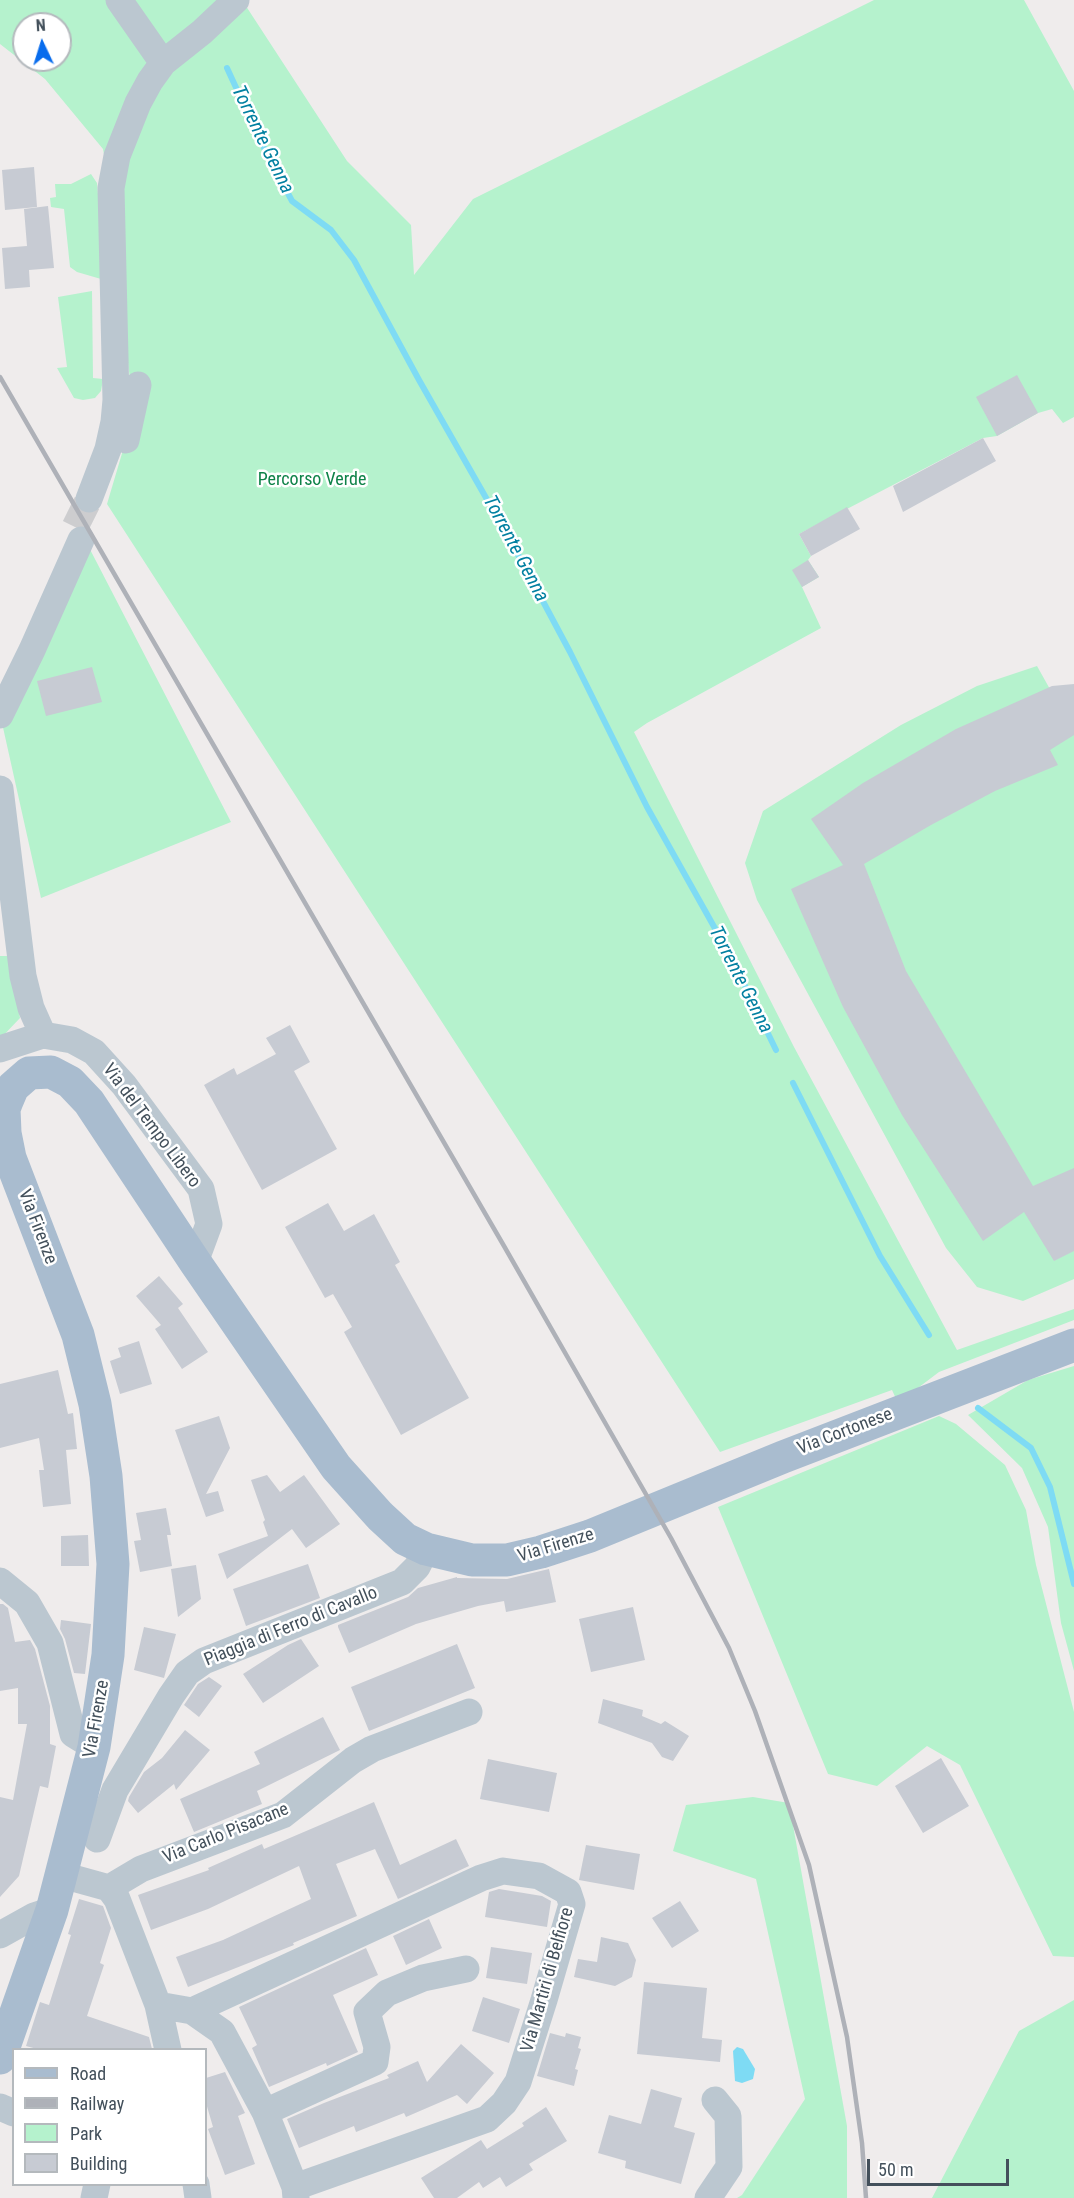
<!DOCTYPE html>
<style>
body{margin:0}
#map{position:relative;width:1074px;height:2198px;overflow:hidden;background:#efecec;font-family:"Roboto Condensed",sans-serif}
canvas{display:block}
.legend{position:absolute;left:12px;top:2048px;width:195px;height:138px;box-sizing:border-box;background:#fff;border:2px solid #b4b9bd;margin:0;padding:8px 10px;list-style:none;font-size:18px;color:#43505b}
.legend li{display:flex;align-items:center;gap:12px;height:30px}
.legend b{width:30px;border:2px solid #b4b9bd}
.north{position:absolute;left:12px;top:12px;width:60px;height:60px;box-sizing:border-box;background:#fff;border:2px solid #b4b9bd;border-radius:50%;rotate:356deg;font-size:16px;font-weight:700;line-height:24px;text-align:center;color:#43505b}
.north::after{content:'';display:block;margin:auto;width:21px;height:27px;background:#086ced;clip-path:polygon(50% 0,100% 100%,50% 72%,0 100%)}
.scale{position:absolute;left:867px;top:2159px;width:142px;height:27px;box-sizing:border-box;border:3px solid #43505b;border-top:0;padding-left:8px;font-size:18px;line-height:21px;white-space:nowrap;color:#43505b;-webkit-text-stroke:4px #fff;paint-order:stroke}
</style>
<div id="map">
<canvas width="1074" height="2198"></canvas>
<ul class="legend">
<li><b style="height:8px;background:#a9bccf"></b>Road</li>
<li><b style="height:8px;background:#aeb1b8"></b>Railway</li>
<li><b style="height:16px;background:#b5f2cd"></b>Park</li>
<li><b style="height:16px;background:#c7cbd3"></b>Building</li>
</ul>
<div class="north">N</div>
<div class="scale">50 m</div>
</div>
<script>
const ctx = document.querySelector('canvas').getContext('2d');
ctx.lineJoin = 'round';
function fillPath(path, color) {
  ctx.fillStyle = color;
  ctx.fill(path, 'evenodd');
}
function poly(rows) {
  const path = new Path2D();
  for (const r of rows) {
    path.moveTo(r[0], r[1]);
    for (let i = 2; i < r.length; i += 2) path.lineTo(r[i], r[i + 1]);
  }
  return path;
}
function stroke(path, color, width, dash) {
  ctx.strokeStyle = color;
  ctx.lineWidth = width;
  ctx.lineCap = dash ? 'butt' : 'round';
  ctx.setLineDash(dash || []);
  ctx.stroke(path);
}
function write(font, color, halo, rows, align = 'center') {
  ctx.font = font + ' "Roboto Condensed",sans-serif';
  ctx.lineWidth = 5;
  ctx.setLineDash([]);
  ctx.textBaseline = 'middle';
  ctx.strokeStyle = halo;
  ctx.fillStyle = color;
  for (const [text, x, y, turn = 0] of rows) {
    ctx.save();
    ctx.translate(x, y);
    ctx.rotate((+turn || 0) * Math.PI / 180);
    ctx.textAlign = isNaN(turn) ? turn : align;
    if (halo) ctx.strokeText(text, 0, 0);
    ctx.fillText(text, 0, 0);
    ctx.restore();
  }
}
fillPath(poly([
 [0,0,242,0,347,161,411,225,414,275,473,199,874,0,1024,0,1074,91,1074,417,1063,423,1052,409,1038,413,997,436,983,438,799,534,811,556,808,560,819,577,802,587,821,628,647,723,634,732,794,1047,957,1350,1074,1309,1074,1320,939,1372,898,1403,892,1390,720,1452,107,504,134,413,122,312,117,227,103,149,45,79,0,44],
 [24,24,60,24,60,60,24,60],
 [91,174,97,183,103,246,101,279,77,272,70,267,64,209,51,207,50,198,56,197,55,184,71,184],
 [92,291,93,378,103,379,101,391,95,398,83,400,74,398,57,368,67,367,58,297],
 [81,532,231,822,41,898,2,723],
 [1037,666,1074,732,1074,1279,1023,1301,977,1287,946,1248,757,900,745,863,763,811,901,725,977,686],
 [0,956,10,956,20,1018,0,1039],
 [1074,1366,1074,1671,1061,1623,1048,1527,1022,1468,968,1415,1028,1380],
 [939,1416,956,1424,1005,1465,1026,1510,1036,1565,1074,1712,1074,1957,1053,1956,960,1765,927,1746,877,1786,828,1774,718,1507],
 [753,1797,789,1803,847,2126,847,2198,737,2198,742,2195,805,2099,756,1879,673,1851,686,1805],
 [1074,2000,1074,2198,932,2198,1019,2031]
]), '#b5f2cd');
fillPath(poly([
 [737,2047,743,2049,755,2069,753,2079,742,2083,735,2081,733,2051]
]), '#7edbf4');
stroke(poly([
 [227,68,262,144,292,201,331,230,354,260,419,380,514,547,570,652,647,807,731,957,776,1050],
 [793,1083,880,1256,929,1335],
 [978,1408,1031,1448,1050,1487,1074,1584]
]), '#7edbf4', 6);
fillPath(poly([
 [34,167,37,207,5,210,2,170],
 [48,206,54,268,29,270,30,287,5,289,2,248,27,246,24,209],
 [1017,375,1038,413,997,436,976,397],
 [983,438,996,461,903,512,893,486],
 [847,507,860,529,811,556,799,534],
 [808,560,819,577,802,587,792,570],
 [92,667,102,702,46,716,37,681],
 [1074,684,1074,735,1050,750,1058,765,995,791,931,825,864,864,906,971,1033,1186,1074,1168,1074,1251,1054,1261,1024,1212,983,1241,902,1115,843,1007,791,889,843,865,811,819,863,783,956,729,1052,686],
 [290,1025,310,1062,294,1071,337,1149,262,1190,204,1085,234,1068,237,1075,276,1054,266,1038],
 [328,1203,344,1231,374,1214,400,1262,395,1265,469,1398,401,1435,344,1332,352,1327,333,1294,325,1298,285,1227],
 [159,1276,183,1304,178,1308,208,1352,182,1369,155,1329,161,1325,136,1296],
 [139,1341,152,1384,120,1394,110,1361,121,1357,118,1348],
 [58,1370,68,1414,73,1413,77,1449,66,1450,71,1504,43,1507,39,1470,44,1470,39,1438,0,1448,0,1384],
 [219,1416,230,1448,206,1494,218,1491,224,1511,206,1517,175,1430],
 [267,1475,280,1492,304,1475,340,1524,306,1548,292,1529,227,1579,218,1554,268,1536,263,1522,265,1520,251,1480],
 [166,1508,171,1535,167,1535,172,1566,140,1572,134,1541,141,1540,136,1513],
 [88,1535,89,1566,61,1566,61,1536],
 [308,1564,320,1598,246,1626,233,1589],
 [196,1565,201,1599,178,1617,171,1569],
 [549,1569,556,1602,506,1612,504,1601,478,1606,416,1624,349,1653,338,1627,338,1625,408,1597,418,1588,457,1577,457,1578,507,1579],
 [0,1604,3,1604,8,1608,15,1642,30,1640,35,1649,50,1706,50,1744,56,1746,48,1788,40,1786,19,1876,0,1897,0,1797,13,1800,27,1724,18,1724,18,1688,0,1691],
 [633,1607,645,1660,591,1672,579,1619],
 [61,1620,91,1624,85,1674,74,1673,65,1639,60,1629],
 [144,1627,176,1634,164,1678,134,1670],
 [301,1639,319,1666,263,1703,243,1674,288,1645],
 [457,1644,475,1688,369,1731,351,1687],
 [209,1677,222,1686,199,1717,184,1705,198,1684],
 [603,1699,643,1710,642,1716,661,1724,665,1721,689,1736,673,1761,662,1757,652,1743,598,1723],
 [323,1717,340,1750,257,1791,262,1804,194,1832,180,1799,260,1764,254,1752],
 [185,1730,210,1750,176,1790,174,1784,138,1813,128,1801,129,1797,144,1772,162,1758],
 [941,1758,969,1806,923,1833,895,1786],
 [488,1759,557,1773,549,1812,480,1799],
 [374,1802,400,1865,456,1839,469,1866,398,1899,375,1849,336,1864,357,1916,293,1943,294,1945,188,1987,176,1957,223,1940,311,1899,299,1866,208,1909,151,1930,138,1895,209,1870,208,1868,262,1844,264,1849],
 [586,1845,640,1854,634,1890,579,1880],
 [499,1889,542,1896,551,1901,547,1927,485,1917,489,1892],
 [79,1899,103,1906,111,1928,100,1963,104,1965,87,2016,149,2037,152,2049,37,2049,26,2046,40,2002,49,2005,71,1935,68,1934],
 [680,1901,699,1931,672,1948,652,1918],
 [429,1919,442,1948,406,1965,393,1936],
 [601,1937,628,1943,636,1960,632,1977,615,1986,574,1977,578,1959,597,1962],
 [491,1947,532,1953,527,1984,486,1978],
 [366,1948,378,1975,333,1995,358,2052,327,2066,326,2063,269,2087,252,2048,257,2045,239,2007],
 [644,1982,707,1988,702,2038,722,2040,720,2062,637,2054],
 [483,1997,520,2009,509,2043,472,2031],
 [550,2033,565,2037,566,2033,581,2037,578,2048,581,2049,575,2069,578,2070,574,2086,537,2076],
 [461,2044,494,2073,467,2104,457,2095,406,2117,404,2113,356,2132,354,2126,299,2148,287,2119,324,2103,389,2078,387,2075,418,2061,427,2082],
 [225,2072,245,2113,238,2116,255,2164,225,2175,208,2129,213,2127,206,2103,206,2078],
 [651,2089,682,2098,674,2127,695,2133,681,2184,625,2168,626,2161,598,2153,609,2115,641,2124],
 [546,2107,567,2141,529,2164,533,2170,506,2187,500,2177,483,2188,479,2182,457,2198,434,2198,421,2178,481,2140,487,2149,524,2126,522,2123]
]), '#c7cbd3');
stroke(poly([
 [75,527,89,499]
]), '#cdcdcf', 27, [27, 14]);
stroke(poly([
 [119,0,163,63],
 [126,440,138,385],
 [89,499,108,449,114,422,116,400,111,188,117,156,138,103,150,81,163,63,202,32,236,0],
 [0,715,32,650,81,540],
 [0,789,23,976,31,1008,43,1035],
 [0,1049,43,1035,72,1040,94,1052,124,1085,201,1189,209,1224,195,1262],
 [0,1581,27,1603,50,1643,73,1734,94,1747],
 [97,1839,115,1790,171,1696,187,1673,204,1661,402,1582,417,1567,426,1549],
 [62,1875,109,1888],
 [109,1888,141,1869,283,1815,353,1760,372,1749,469,1712],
 [109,1888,117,1899,158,2005,168,2050],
 [0,1935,34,1916,52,1910],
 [158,2005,192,2011,222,2032,265,2112,295,2187,296,2198],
 [192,2011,481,1878,503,1871,539,1876,568,1892,572,1904,544,2000,518,2082,504,2103,487,2119,295,2187],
 [0,2107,14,2113],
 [265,2112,375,2062,377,2047,367,2012,387,1993,423,1978,466,1969],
 [196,2184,198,2198],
 [94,2198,97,2184],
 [708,2198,729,2167,728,2116,715,2100]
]), '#bbc7d0', 27);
stroke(poly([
 [0,2058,52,1910,94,1747,108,1655,113,1564,106,1476,95,1404,78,1335,10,1158,5,1133,4,1109,7,1101,13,1087,29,1073,51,1072,70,1082,89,1102,195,1262,336,1467,380,1516,405,1539,426,1549,472,1560,507,1560,541,1552,590,1536,783,1457,1074,1345]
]), '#a9bccf', 33);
stroke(poly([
 [0,377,504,1246,671,1538,729,1648,755,1711,809,1865,847,2037,862,2143,866,2198]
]), '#aeb1b8', 4.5);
write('18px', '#0e8248', '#fff', [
 ["Percorso Verde",312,480]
]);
write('18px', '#43505b', '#fff', [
 ["Via del Tempo Libero",151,1126,53],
 ["Via Firenze",37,1227,69],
 ["Via Cortonese",845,1432,-21],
 ["Via Firenze",556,1546,-17],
 ["Piaggia di Ferro di Cavallo",291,1627,-22],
 ["Via Firenze",97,1719,-80],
 ["Via Carlo Pisacane",226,1834,-22],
 ["Via Martiri di Belfiore",548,1980,-74]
]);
write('italic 20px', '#0280a1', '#fff', [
 ["Torrente Genna",262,140,64],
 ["Torrente Genna",515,549,62],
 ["Torrente Genna",740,980,63]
]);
</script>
